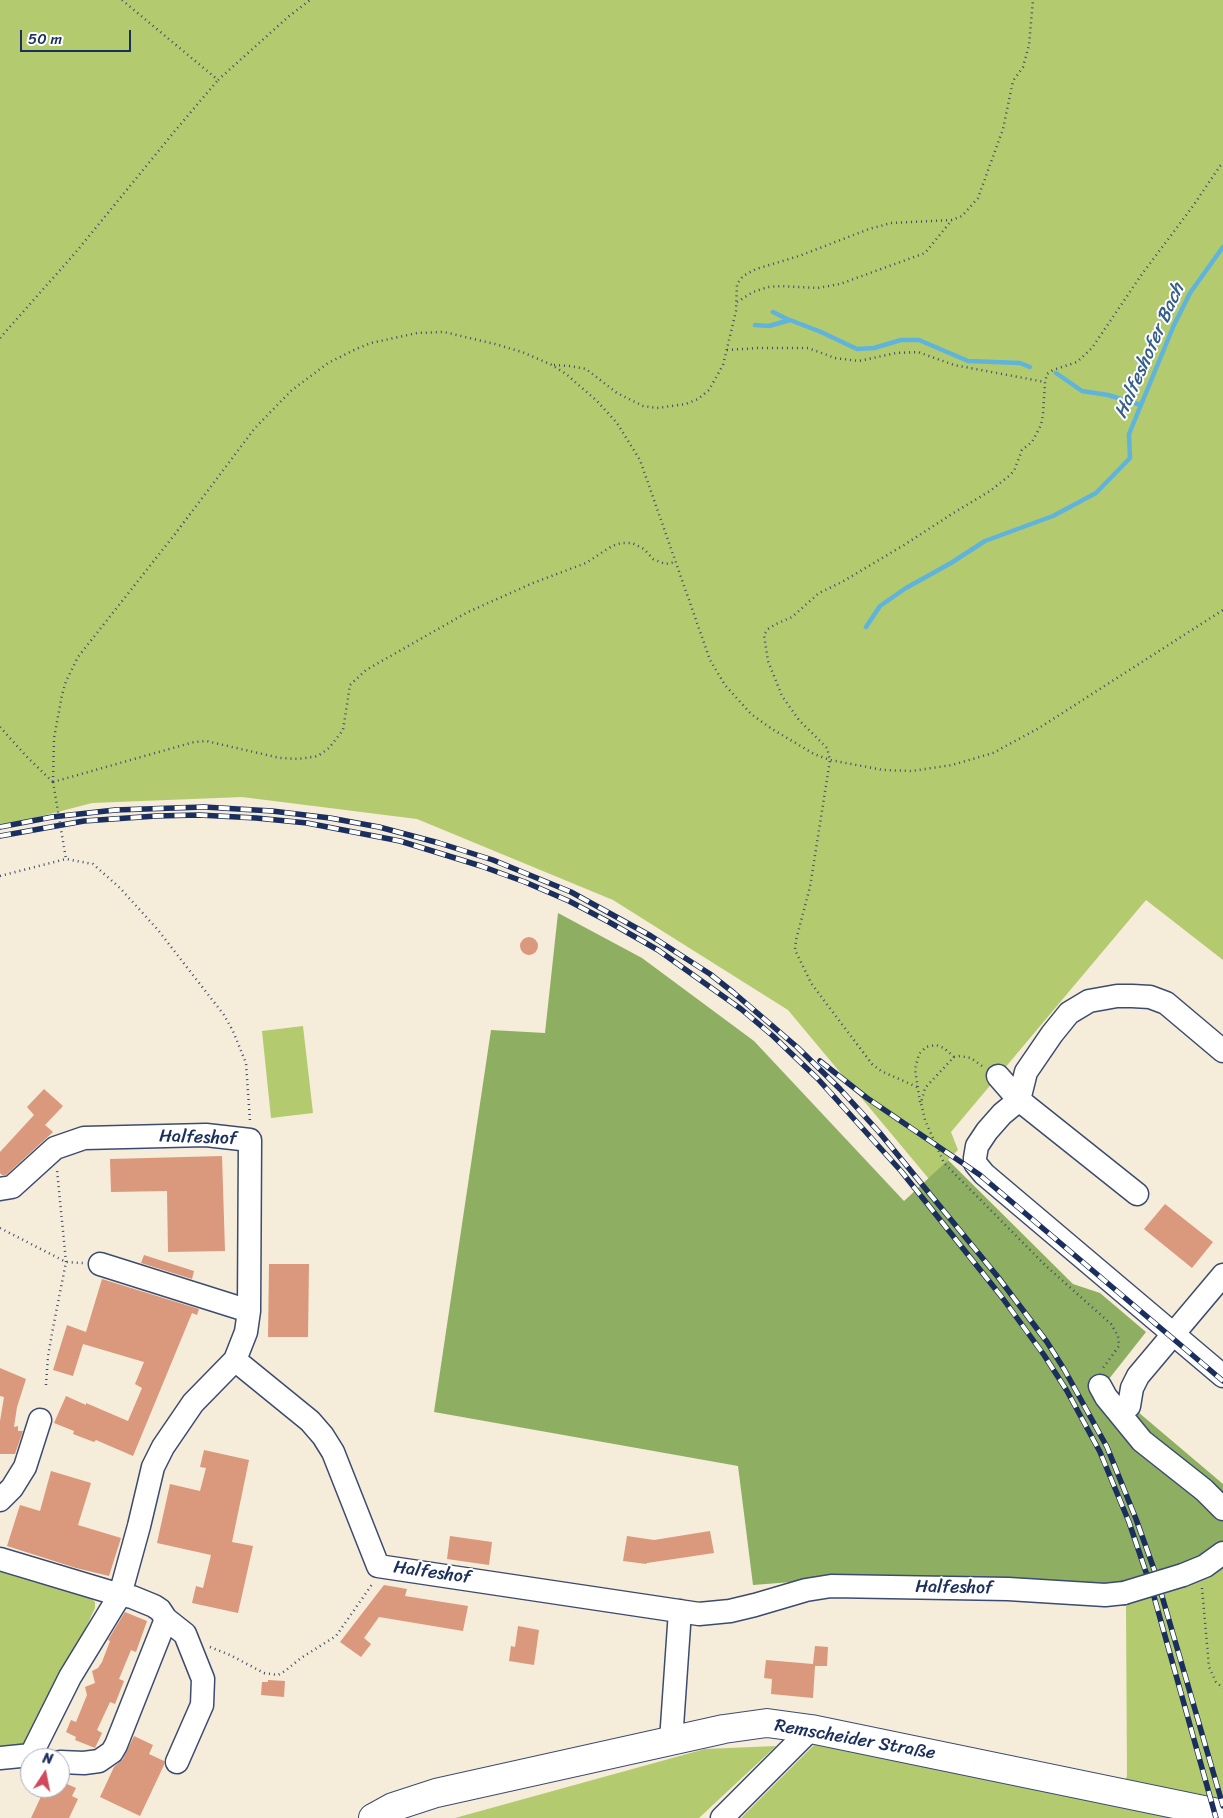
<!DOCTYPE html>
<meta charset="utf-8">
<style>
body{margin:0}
#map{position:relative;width:1223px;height:1818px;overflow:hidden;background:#f5ecd9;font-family:Sriracha,sans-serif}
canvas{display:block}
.north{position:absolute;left:20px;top:1748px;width:50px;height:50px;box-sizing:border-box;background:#fff;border:1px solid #a4acbf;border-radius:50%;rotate:11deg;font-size:14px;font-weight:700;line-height:20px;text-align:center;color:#1b2f5e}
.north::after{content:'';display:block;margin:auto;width:18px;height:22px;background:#d1495b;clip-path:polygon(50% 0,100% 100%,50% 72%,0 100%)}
.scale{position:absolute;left:20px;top:30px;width:111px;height:22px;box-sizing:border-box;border:2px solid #1b2f5e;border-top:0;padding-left:6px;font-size:15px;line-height:18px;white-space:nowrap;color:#1b2f5e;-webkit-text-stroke:4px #fff;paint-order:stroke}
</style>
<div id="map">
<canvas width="1223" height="1818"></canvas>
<div class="north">N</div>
<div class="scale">50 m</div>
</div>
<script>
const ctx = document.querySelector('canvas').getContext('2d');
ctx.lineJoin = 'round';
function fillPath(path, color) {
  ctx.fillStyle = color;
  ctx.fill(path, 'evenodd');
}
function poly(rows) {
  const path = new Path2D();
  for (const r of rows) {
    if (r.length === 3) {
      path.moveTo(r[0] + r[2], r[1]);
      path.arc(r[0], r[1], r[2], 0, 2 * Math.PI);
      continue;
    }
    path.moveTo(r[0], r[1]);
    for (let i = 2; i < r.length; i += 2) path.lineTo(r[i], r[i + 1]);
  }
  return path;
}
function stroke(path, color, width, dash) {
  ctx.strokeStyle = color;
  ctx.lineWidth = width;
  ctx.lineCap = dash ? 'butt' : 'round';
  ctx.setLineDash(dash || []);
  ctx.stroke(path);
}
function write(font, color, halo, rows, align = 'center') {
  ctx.font = font + ' Sriracha,sans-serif';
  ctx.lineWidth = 4;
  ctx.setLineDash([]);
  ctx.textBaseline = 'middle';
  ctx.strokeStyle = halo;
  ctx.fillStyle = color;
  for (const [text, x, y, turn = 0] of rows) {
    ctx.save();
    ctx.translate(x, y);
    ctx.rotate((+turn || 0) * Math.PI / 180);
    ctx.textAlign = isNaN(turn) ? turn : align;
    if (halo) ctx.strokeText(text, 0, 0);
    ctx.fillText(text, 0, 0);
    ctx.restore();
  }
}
fillPath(poly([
 [0,0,1223,0,1223,960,1146,900,951,1132,958,1150,929,1179,788,1010,613,900,417,819,242,797,92,803,0,827],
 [303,1026,313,1113,271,1118,262,1031],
 [0,1566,89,1596,95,1602,95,1608,40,1726,25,1744,14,1750,0,1751],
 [1223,1569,1223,1818,741,1818,817,1742,1115,1804,1127,1776,1126,1606],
 [776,1746,699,1818,455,1818,705,1749]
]), '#b3ca6f');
fillPath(poly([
 [558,913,642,958,754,1041,904,1201,948,1160,1073,1284,1100,1293,1146,1332,1105,1384,1223,1484,1223,1569,1126,1606,843,1578,753,1585,738,1466,434,1412,491,1030,545,1033]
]), '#8eae62');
stroke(poly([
 [773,312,789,320],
 [755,325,769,326,790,320,821,332,857,349,874,348,901,340,919,340,968,361,1020,363,1030,367],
 [1056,373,1082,391,1108,395,1141,405],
 [866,627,880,606,906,588,951,563,985,541,1053,516,1096,493,1130,458,1129,434,1174,325,1190,293,1223,247]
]), '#60b4dc', 4.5);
fillPath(poly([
 [529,946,9],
 [44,1089,63,1106,45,1125,53,1132,6,1175,2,1175,0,1173,0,1152,34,1115,27,1107],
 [222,1156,225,1251,168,1252,167,1191,111,1192,110,1159],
 [1165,1204,1213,1242,1192,1268,1144,1229],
 [144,1255,194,1271,192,1279,141,1263],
 [269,1264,309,1264,308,1337,268,1337],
 [102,1279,199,1309,197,1315,192,1313,133,1456,96,1440,94,1442,73,1434,74,1431,54,1423,66,1396,86,1405,86,1403,128,1421,142,1388,135,1384,144,1362,83,1344,73,1376,53,1370,67,1325,86,1332],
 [0,1368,26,1379,17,1407,14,1427,18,1426,18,1431,23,1431,15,1454,0,1454,0,1421,4,1397,0,1396],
 [204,1450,249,1460,232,1542,253,1546,238,1613,192,1603,196,1586,203,1588,211,1555,157,1543,170,1484,200,1491,206,1468,200,1467],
 [51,1471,91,1483,78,1525,121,1538,109,1576,76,1568,7,1546,20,1505,40,1511],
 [710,1531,714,1553,647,1563,646,1564,623,1561,627,1536,654,1540],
 [450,1536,492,1542,489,1565,447,1559],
 [384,1585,407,1589,405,1596,468,1606,463,1631,379,1617,364,1638,371,1644,361,1657,340,1642],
 [125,1612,147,1621,136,1652,131,1650,119,1679,124,1681,115,1704,110,1702,97,1730,102,1733,95,1748,75,1740,76,1737,66,1732,71,1720,76,1722,87,1695,85,1687,95,1683,92,1671,98,1668,102,1662,110,1641,108,1640],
 [518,1626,539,1630,534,1665,509,1661,511,1646,515,1647],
 [815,1646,828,1647,827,1666,815,1666,813,1698,771,1694,772,1679,764,1678,766,1660,813,1664],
 [268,1680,285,1681,284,1697,261,1695,262,1682,268,1682],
 [134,1736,153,1745,149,1754,164,1761,164,1765,140,1816,100,1797,114,1767,123,1759],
 [60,1781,76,1788,72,1796,78,1799,69,1818,31,1818,45,1788,60,1788]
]), '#da987d');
const minor = poly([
 [1223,1051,1166,1003,1150,997,1132,996,1117,996,1089,1001,1069,1013,1052,1034,1026,1072,1019,1100,1002,1114,987,1131,977,1146,975,1158,975,1163,984,1174,1223,1376],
 [998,1076,1019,1100,1137,1194],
 [0,1189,12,1187,55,1148,84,1138,206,1135,250,1140,249,1311,246,1332,235,1360],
 [100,1264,249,1311],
 [1100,1386,1106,1397,1142,1441,1204,1490,1223,1509],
 [1129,1406,1132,1388,1138,1376,1223,1275],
 [0,1500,12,1488,25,1467,40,1420],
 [0,1559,120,1595,70,1677,31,1755,0,1758],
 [1183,1575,1205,1566,1223,1553],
 [166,1619,185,1634,203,1679,202,1705,177,1762],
 [671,1741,680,1611],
 [60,1762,84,1763,99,1761,112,1752,116,1745,166,1619,160,1610,154,1606,132,1597,120,1595,139,1526,153,1467,163,1447,193,1403,235,1360,310,1421,323,1436,333,1452,378,1566,699,1614,730,1611,755,1605,806,1590,831,1586,1008,1589,1105,1595,1124,1593],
 [722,1818,811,1729]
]);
const major = poly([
 [373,1818,393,1807,436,1793,724,1729,767,1723,811,1729,1223,1814]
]);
stroke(minor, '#3c4b70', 25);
stroke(major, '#3c4b70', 30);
stroke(poly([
 [122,0,218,80,288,17,310,0],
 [737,302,753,292,768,287,781,286,818,288,840,284,925,253,952,220],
 [0,338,76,252,174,132,218,80],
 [727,350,758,348,808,348,835,358,859,361,896,353,918,352,954,365,1045,382],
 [554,365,570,366,586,369,617,393,643,406,657,408,686,404,698,399,709,390,723,365,736,311,737,284,743,276,756,269,799,256,869,229,891,223,952,220,962,216,978,198,1003,129,1013,81,1023,67,1029,45,1033,0],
 [0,727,28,758,53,782],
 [53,782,54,738,62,695,66,681,78,657,175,534,255,428,292,390,328,363,356,349,371,343,417,333,444,332,495,344,522,352,552,365,566,374,597,401,617,423,640,460,710,660,725,685,751,714,772,729,814,754,830,760,883,770,912,771,952,765,993,753,1039,728,1223,610],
 [53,782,194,742,206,741,280,758,298,759,318,756,329,748,343,730,350,685,366,670,468,612,533,583,586,563,612,546,621,543,632,543,644,549,653,559,665,564,676,562],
 [0,876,66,859,93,864,120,888,158,930,224,1015,233,1031,246,1063,250,1121],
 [982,1066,971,1058,960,1056,954,1057,925,1088,921,1103,925,1120,944,1163,1046,1266,1111,1324,1118,1336,1119,1346,1103,1368],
 [917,1087,881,1071,872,1064,811,983,795,950,796,940,810,887,830,760,827,748,799,720,782,696,768,661,764,635,768,629,776,624,792,617,819,593,842,582,904,545,955,512,990,491,1009,476,1014,471,1022,450,1032,442,1041,425,1043,414,1045,382,1047,374,1053,370,1077,362,1092,348,1142,274,1193,206,1220,166,1223,164],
 [920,1102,915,1069,919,1054,926,1047,936,1045,944,1048,954,1057],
 [0,1228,66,1262,83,1263],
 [46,1385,48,1356,53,1328,66,1262,57,1170],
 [1202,1588,1209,1667,1216,1682,1223,1688],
 [210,1647,230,1655,264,1673,278,1675,285,1671,301,1658,336,1636,373,1583]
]), '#3c4b70', 2.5, [1, 4]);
stroke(minor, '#fff', 22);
stroke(major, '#fff', 28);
const rail = poly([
 [0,827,52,817,115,810,204,807,272,811,330,818,379,827,439,843,493,860,571,892,651,936,710,974,734,993,797,1047,840,1089,879,1132,998,1277,1047,1342,1064,1369,1107,1447,1136,1519,1155,1572,1223,1806],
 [0,836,84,821,156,816,199,815,256,818,307,823,400,841,481,866,525,882,569,901,609,922,658,950,741,1009,773,1036,818,1079,901,1171,1001,1296,1044,1355,1067,1391,1100,1452,1129,1522,1153,1593,1216,1818],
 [820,1061,867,1098,980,1175,1223,1381]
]);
stroke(rail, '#1b2f5e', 5.5);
stroke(rail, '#fff', 4, [11]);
const minorBridge = poly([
 [1124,1593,1183,1575]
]);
stroke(minorBridge, '#3c4b70', 25, []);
stroke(poly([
 [53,782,66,859]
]), '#3c4b70', 2.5, [1, 4]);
stroke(minorBridge, '#fff', 22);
write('18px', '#1b2f5e', '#fff', [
 ["Halfeshof",198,1138,2],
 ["Halfeshof",432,1573,8],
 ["Halfeshof",954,1588,1],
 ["Remscheider Straße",855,1740,10]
]);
write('italic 19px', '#335e8a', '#fff', [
 ["Halfeshofer Bach",1150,351,-66]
]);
</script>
